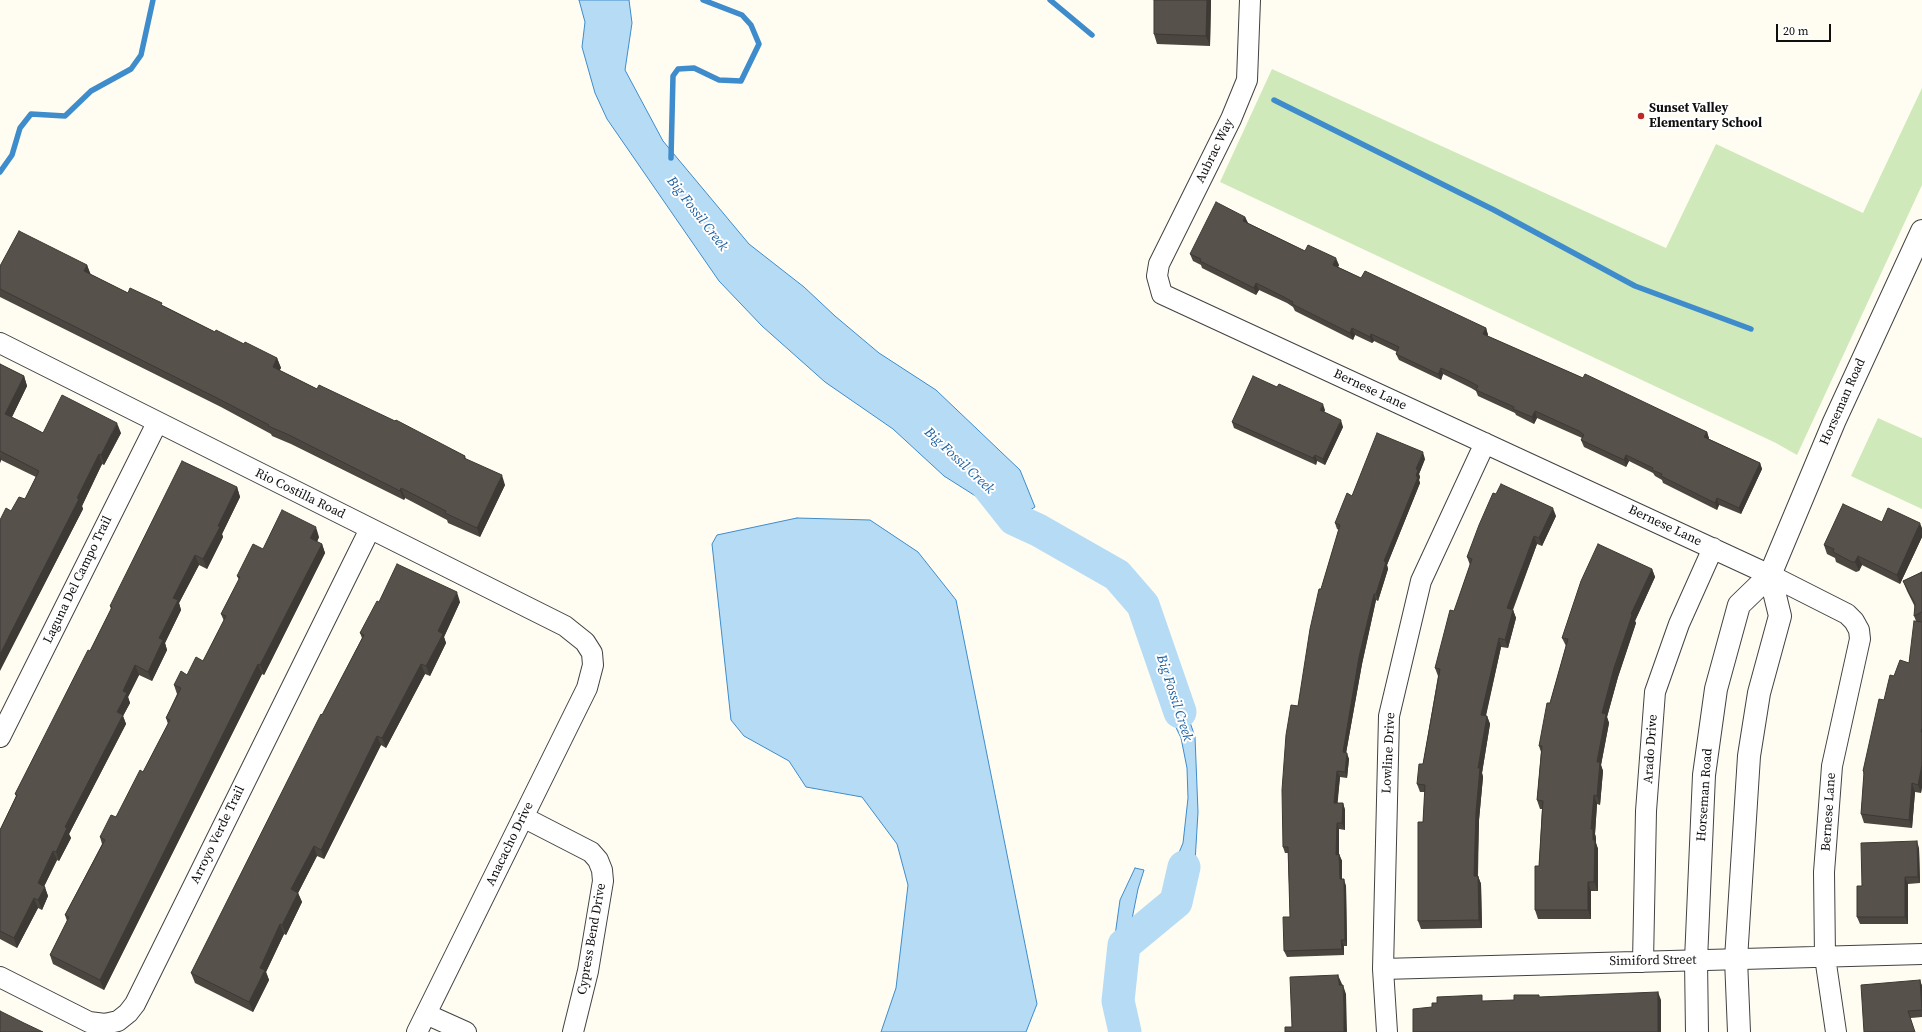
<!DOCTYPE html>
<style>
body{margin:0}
#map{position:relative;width:1922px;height:1032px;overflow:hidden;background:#fffdf1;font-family:"Source Serif 4",serif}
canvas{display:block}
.scale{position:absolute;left:1776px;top:24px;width:55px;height:18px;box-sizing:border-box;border:2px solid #0f0f0f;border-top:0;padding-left:5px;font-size:12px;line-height:14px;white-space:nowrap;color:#0f0f0f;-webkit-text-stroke:3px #fff;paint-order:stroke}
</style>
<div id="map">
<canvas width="1922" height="1032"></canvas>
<div class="scale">20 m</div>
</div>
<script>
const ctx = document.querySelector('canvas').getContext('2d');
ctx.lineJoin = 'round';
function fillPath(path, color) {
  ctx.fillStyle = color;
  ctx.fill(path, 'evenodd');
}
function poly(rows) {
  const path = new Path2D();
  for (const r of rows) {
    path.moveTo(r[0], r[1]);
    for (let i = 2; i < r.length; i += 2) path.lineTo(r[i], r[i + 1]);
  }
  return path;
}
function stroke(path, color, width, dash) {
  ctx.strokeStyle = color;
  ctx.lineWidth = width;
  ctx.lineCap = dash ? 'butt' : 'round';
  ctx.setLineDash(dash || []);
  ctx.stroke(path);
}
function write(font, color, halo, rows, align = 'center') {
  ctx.font = font + ' "Source Serif 4",serif';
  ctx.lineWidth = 4;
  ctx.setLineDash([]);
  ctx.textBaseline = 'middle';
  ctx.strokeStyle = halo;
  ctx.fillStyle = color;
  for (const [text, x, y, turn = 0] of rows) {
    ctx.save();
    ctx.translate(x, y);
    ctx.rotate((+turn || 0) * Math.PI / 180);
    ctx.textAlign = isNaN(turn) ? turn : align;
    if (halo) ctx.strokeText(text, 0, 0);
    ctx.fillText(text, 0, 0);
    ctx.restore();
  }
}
fillPath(poly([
 [1272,69,1666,248,1716,144,1863,213,1922,88,1922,185,1797,455,1776,443,1220,182],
 [1878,418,1922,438,1922,509,1851,476]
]), '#d0e9bb');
const water = poly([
 [579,0,629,0,632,23,625,70,663,141,749,244,804,287,835,316,879,353,936,390,1020,470,1035,507,1025,513,985,502,944,476,893,429,825,382,762,326,719,281,607,119,595,93,582,47,585,22,579,0],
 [797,518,870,520,918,552,956,600,1037,1004,1026,1032,881,1032,896,988,908,885,897,844,862,797,806,787,789,761,744,736,731,720,712,544,717,535,797,518],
 [1164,669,1173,672,1195,737,1198,812,1195,862,1184,908,1169,919,1168,879,1183,843,1188,798,1187,768,1181,738,1169,713,1163,691,1164,669],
 [1135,868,1144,870,1138,889,1129,934,1130,972,1126,1004,1131,1032,1115,1032,1113,950,1120,900,1135,868]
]);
fillPath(water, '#b6dbf5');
stroke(water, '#3e8ccb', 1);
stroke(poly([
 [1050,0,1092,35],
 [1274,100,1494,210,1635,286,1751,329],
 [671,158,673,76,678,69,694,68,719,80,741,81,759,44,751,25,742,15,703,0],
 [0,172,12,155,20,128,31,114,65,116,91,91,131,69,141,55,153,0]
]), '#3e8ccb', 5.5);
stroke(poly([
 [977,474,984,481,1014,519,1038,530,1117,575,1143,605,1180,712],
 [1125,1032,1118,1001,1124,945,1176,902,1184,867]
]), '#b6dbf5', 33);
const minor = poly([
 [1250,0,1247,80,1231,119,1159,264,1157,276,1162,294,1770,575,1847,614,1854,621,1859,630,1860,639,1832,766,1824,872,1825,957,1836,1032],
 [0,343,565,626,585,642,592,653,593,665,587,688,417,1032],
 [0,737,157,423],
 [523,817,591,852,598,860,602,870,603,881,588,971,573,1032],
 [1643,962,1646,811,1655,692,1679,624,1713,548],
 [1383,969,1922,954],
 [0,977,89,1022,105,1024,118,1021,128,1013,135,1004,370,529],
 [426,1014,466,1032],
 [1387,1032,1383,969,1389,716,1421,581,1485,443]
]);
const tertiary = poly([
 [1697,1032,1696,960,1704,775,1716,689,1739,605,1770,575,1834,422,1922,231],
 [1739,1032,1736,959,1749,756,1759,693,1780,616,1770,575]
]);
stroke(minor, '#424242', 22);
stroke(tertiary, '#424242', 24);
stroke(minor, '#fff', 20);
stroke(tertiary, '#fff', 22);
fillPath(poly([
 [1154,0,1211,0,1210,46,1157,44,1154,34],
 [1245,217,1248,223,1305,251,1339,265,1338,267,1361,278,1486,328,1488,335,1487,336,1583,378,1707,432,1709,439,1760,463,1762,469,1741,514,1719,505,1717,510,1663,483,1662,480,1655,476,1653,473,1629,461,1626,467,1584,447,1581,440,1582,438,1537,418,1534,424,1516,415,1515,413,1478,396,1476,391,1471,388,1443,374,1441,380,1399,360,1396,354,1397,352,1374,341,1372,343,1355,335,1353,340,1295,311,1293,307,1287,303,1259,290,1256,295,1202,268,1201,265,1193,261,1190,254],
 [87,265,90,274,128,293,164,306,215,332,277,358,281,368,279,370,317,389,465,456,466,459,505,485,480,537,448,523,447,520,405,498,404,500,291,444,272,436,271,434,221,407,0,297,0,266],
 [0,364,24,376,27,386,12,417,43,433,121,433,104,465,102,464,82,506,83,509,8,654,11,511,25,499,36,477,1,460,0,463],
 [1325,410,1324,412,1343,427,1325,465,1317,461,1316,465,1234,428,1232,422],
 [1425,459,1419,474,1420,477,1419,480,1420,483,1387,565,1388,569,1378,601,1376,600,1362,664,1346,753,1349,759,1347,778,1340,777,1337,803,1343,803,1345,810,1345,830,1339,829,1339,855,1339,854,1342,861,1342,879,1346,886,1347,946,1344,946,1344,955,1287,957,1284,951,1290,917,1288,853,1285,853,1283,847,1298,706,1321,589,1339,530,1337,529,1335,523,1352,496],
 [237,487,240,497,222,534,223,537,207,569,199,565,179,603,181,610,165,643,167,650,152,681,139,675,128,697,130,703,123,716,126,724,69,834,71,838,59,861,57,860,44,886,48,896,42,910,38,908,17,948,0,939,0,830,16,796,15,794,90,651,111,609,110,606],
 [1496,494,1556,516,1542,546,1537,544,1513,610,1516,618,1508,648,1501,647,1486,716,1487,716,1490,724,1482,773,1483,777,1479,820,1478,876,1481,884,1482,928,1421,929,1418,921,1423,822,1425,792,1420,792,1417,784,1423,764,1438,676,1435,668,1470,565,1467,557],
 [1882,522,1922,528,1922,537,1900,584,1862,565,1859,571,1856,572,1836,562,1835,558,1827,554,1824,545],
 [319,537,317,542,322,544,325,553,264,675,262,674,104,990,53,964,50,955,67,921,65,915,102,844,100,837,116,817,143,772,168,724,166,718,177,694,174,685,187,675,203,661,224,621,221,614,239,580,237,576,263,549],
 [1652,569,1655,577,1635,621,1636,623,1618,677,1607,717,1609,723,1601,765,1603,771,1600,805,1597,804,1595,834,1596,838,1596,843,1598,849,1598,891,1591,891,1591,919,1538,919,1535,910,1539,866,1542,809,1540,809,1537,800,1541,752,1539,746,1550,703,1566,646,1562,638],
 [1922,572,1922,787,1921,793,1915,792,1912,828,1864,823,1861,814,1864,775,1863,771,1884,700,1894,676,1909,663,1916,621,1914,616,1915,607,1907,591,1903,581],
 [379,602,460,602,444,637,446,643,430,676,425,674,386,748,381,745,324,859,317,856,298,893,302,902,286,935,284,934,266,972,269,980,253,1012,195,983,191,973,362,638,360,633],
 [1919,848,1920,883,1908,884,1908,924,1860,924,1857,917,1862,886],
 [1920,980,1922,986,1922,1017,1911,1018,1864,1032]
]), '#4b4640');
fillPath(poly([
 [1207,0,1211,0,1210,46,1206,36],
 [1245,217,1248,223,1243,221],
 [1336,258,1339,265,1336,271,1333,265],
 [87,265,91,275,84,271],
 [1256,283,1259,290,1256,295,1254,288],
 [1352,328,1355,335,1353,340,1350,333],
 [1486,328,1488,335,1485,341,1483,334],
 [1371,334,1374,341,1372,343,1370,337],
 [277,358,281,368,276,377,273,367],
 [1441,368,1443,374,1441,380,1438,374],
 [24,376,27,386,9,423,5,414],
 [1323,404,1325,410,1322,417,1320,410],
 [1535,411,1537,418,1534,424,1532,417],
 [1341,420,1343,427,1325,465,1323,459],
 [117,423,121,433,104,465,101,455],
 [1707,432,1709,438,1707,443,1704,437],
 [1423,452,1425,459,1419,474,1420,477,1419,480,1420,483,1387,565,1388,569,1378,601,1376,594,1384,561,1416,476,1416,469],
 [99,454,102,464,82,506,83,509,0,671,0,654],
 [1315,455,1317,461,1316,465,1313,458],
 [1626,455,1629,461,1626,467,1624,460],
 [0,456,1,460,0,463],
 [1760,463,1762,469,1741,514,1739,508],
 [502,475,505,485,480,537,477,528],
 [237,487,240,497,222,534,223,537,207,569,203,559,218,526],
 [401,488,405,498,404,500,400,491],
 [1717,498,1719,505,1717,510,1715,503],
 [1553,508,1556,516,1542,546,1539,538],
 [1920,523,1922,528,1922,537,1900,584,1897,575],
 [316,527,319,537,314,548,310,538],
 [1534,536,1537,544,1510,616,1507,608],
 [322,544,325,553,264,675,260,665],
 [195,555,199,565,179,603,181,610,165,643,167,650,152,681,148,672,159,638,173,598],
 [1858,556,1862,565,1859,571,1855,562],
 [1652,569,1655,577,1635,621,1636,623,1618,677,1607,717,1609,723,1601,765,1603,771,1600,805,1597,796,1597,762,1602,713,1614,668,1631,614],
 [457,592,460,602,444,637,446,643,430,676,426,666,438,631],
 [1374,594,1376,600,1362,664,1345,759,1343,752,1359,657],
 [1513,610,1516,618,1508,648,1505,640],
 [1499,638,1501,647,1484,723,1481,715],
 [258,664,262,674,104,990,100,980],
 [421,664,425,674,386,748,382,738],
 [135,665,139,675,128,697,130,703,123,716,126,724,69,834,71,838,59,861,56,852,65,827,123,691],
 [1487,716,1490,724,1482,773,1483,777,1479,820,1477,884,1474,876,1476,812,1478,768],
 [377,736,381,745,324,859,321,850],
 [1347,753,1349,759,1347,778,1345,772],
 [1922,765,1922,787,1921,793,1918,785],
 [1337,771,1340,777,1337,810,1334,803],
 [1912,783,1915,792,1912,828,1909,820],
 [1594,795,1597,804,1595,834,1596,838,1596,843,1598,849,1598,891,1594,882,1593,840,1591,829],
 [1343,803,1345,810,1345,830,1342,823],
 [1337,823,1339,829,1339,861,1336,855],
 [1917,841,1919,848,1920,883,1918,877],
 [314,846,317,856,295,899,291,889],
 [53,851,57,860,41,893,38,883],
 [1339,854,1342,861,1342,886,1340,879],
 [1478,876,1481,884,1482,928,1479,920],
 [1905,877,1908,884,1908,924,1905,917],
 [1344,879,1346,886,1347,946,1345,940],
 [1588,882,1591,891,1591,919,1588,910],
 [45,887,48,896,42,910,38,900],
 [298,893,302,902,286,935,282,925],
 [34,898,38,908,17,948,14,938],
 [280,924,284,934,266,972,269,980,253,1012,249,1002,260,968],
 [1341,940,1344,946,1344,955,1342,949],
 [1338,975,1342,984,1342,994,1339,985],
 [1920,980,1922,986,1922,1008],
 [1343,985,1346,994,1347,1032,1344,1032],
 [1658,992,1661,1000,1661,1032,1658,1032]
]), '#3d3934');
const building = poly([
 [1154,0,1207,0,1206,36,1154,34,1154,0],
 [1216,202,1245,217,1243,221,1305,251,1308,245,1336,258,1333,265,1361,278,1365,271,1486,328,1483,334,1583,378,1585,374,1707,432,1704,437,1760,463,1739,508,1717,498,1715,503,1661,476,1662,474,1652,470,1653,468,1626,455,1624,460,1581,440,1584,435,1579,431,1535,411,1532,417,1513,409,1514,407,1476,390,1478,386,1469,381,1441,368,1438,374,1396,354,1399,347,1371,334,1370,337,1352,328,1350,333,1292,304,1293,302,1284,297,1256,283,1254,288,1200,261,1201,259,1190,254,1216,202],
 [19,231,87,265,84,271,128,293,130,288,162,303,161,305,215,332,216,330,244,344,245,342,277,358,273,367,317,389,319,385,395,421,396,420,465,456,464,458,502,475,477,528,445,513,446,511,401,488,400,491,287,434,268,426,269,425,217,398,0,289,0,266,19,231],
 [0,364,24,376,5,414,26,424,43,433,62,395,117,423,101,455,99,454,77,498,79,499,0,654,0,520,6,508,11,511,19,497,25,499,39,471,0,451,0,364],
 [1253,376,1277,387,1279,384,1323,404,1320,410,1341,420,1323,459,1315,455,1313,458,1232,422,1253,376],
 [1377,433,1423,452,1416,469,1418,470,1416,476,1418,477,1384,561,1386,562,1376,594,1374,594,1359,657,1343,752,1347,753,1345,772,1337,771,1334,803,1343,803,1342,823,1337,823,1336,855,1339,854,1340,879,1344,879,1345,940,1341,940,1342,949,1284,951,1283,917,1290,917,1288,847,1283,847,1282,790,1286,735,1291,705,1298,706,1310,629,1319,589,1321,589,1340,525,1335,523,1347,493,1352,496,1377,433],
 [182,461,237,487,218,526,220,527,203,559,195,555,173,598,178,600,159,638,163,640,148,672,135,665,123,691,127,693,117,712,123,715,65,827,67,828,56,852,53,851,38,883,45,887,38,900,34,898,14,938,0,931,0,830,17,795,15,794,88,650,90,651,112,607,110,606,182,461],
 [1501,484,1553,508,1539,538,1534,536,1507,608,1513,610,1505,640,1499,638,1481,715,1487,716,1478,768,1480,768,1476,812,1474,876,1478,876,1479,920,1418,921,1418,822,1423,822,1425,785,1417,784,1419,764,1423,764,1440,669,1435,668,1450,610,1454,611,1472,559,1467,557,1479,525,1493,493,1496,494,1501,484],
 [1843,504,1882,522,1888,508,1920,523,1897,575,1858,556,1855,562,1852,562,1833,552,1834,549,1824,545,1843,504],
 [282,510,316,527,310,538,322,544,260,665,258,664,100,980,50,955,69,917,65,915,105,840,100,837,111,815,116,817,140,770,143,772,170,720,166,718,181,688,174,685,181,671,187,675,196,657,203,661,226,616,221,614,240,577,237,576,253,544,263,549,282,510],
 [1598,544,1652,569,1631,614,1632,615,1614,668,1602,713,1606,714,1597,762,1600,762,1597,796,1594,795,1591,829,1593,829,1593,840,1595,840,1594,882,1588,882,1588,910,1535,910,1535,866,1539,866,1543,801,1537,800,1542,746,1539,746,1547,703,1550,703,1568,639,1562,638,1581,581,1598,544],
 [397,564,457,592,438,631,443,634,426,666,421,664,382,738,377,736,321,850,314,846,291,889,298,893,282,925,280,924,260,968,265,970,249,1002,191,973,321,714,322,715,364,635,360,633,377,601,379,602,397,564],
 [1922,572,1922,612,1914,616,1915,604,1903,581,1922,572],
 [1914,621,1922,622,1922,728,1921,732,1922,732,1922,765,1918,785,1912,783,1909,820,1861,814,1864,772,1863,771,1879,699,1884,700,1890,675,1894,676,1900,660,1909,663,1914,621],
 [1917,841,1918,877,1905,877,1905,917,1857,917,1857,886,1862,886,1861,843,1917,841],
 [1338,975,1339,985,1343,985,1344,1012,1344,1032,1285,1032,1285,1027,1292,1027,1290,977,1338,975],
 [1920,980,1922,1010,1908,1011,1915,1032,1864,1032,1861,985,1920,980],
 [1658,992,1658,1032,1413,1032,1413,1009,1432,1007,1432,1003,1437,1003,1437,997,1482,995,1482,1001,1514,1000,1514,995,1539,995,1539,997,1658,992],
 [0,1011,24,1023,43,1032,0,1032,0,1011]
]);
fillPath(building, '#57514b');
stroke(building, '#3d3934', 1);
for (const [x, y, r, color] of [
 [1641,116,4,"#be2928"]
]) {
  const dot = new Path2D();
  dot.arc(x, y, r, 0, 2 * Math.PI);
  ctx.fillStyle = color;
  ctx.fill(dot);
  stroke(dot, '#fff', 1.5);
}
write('bold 13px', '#0f0f0f', '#fff', [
 ["Sunset Valley",1649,109],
 ["Elementary School",1649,124]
], 'left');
write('13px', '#0f0f0f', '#fff', [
 ["Aubrac Way",1215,151,-64],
 ["Bernese Lane",1370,390,25],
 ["Horseman Road",1843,402,-66],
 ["Rio Costilla Road",300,494,26],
 ["Bernese Lane",1665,526,25],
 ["Laguna Del Campo Trail",78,580,-64],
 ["Arado Drive",1651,749,-86],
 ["Lowline Drive",1389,753,-87],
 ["Horseman Road",1705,795,-86],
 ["Bernese Lane",1829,812,-86],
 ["Arroyo Verde Trail",218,835,-64],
 ["Anacacho Drive",510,844,-64],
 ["Cypress Bend Drive",592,939,-80],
 ["Simiford Street",1653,961,-1]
]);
write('italic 14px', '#195ea0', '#fff', [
 ["Big Fossil Creek",697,214,52],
 ["Big Fossil Creek",959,461,43],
 ["Big Fossil Creek",1174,698,72]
]);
</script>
